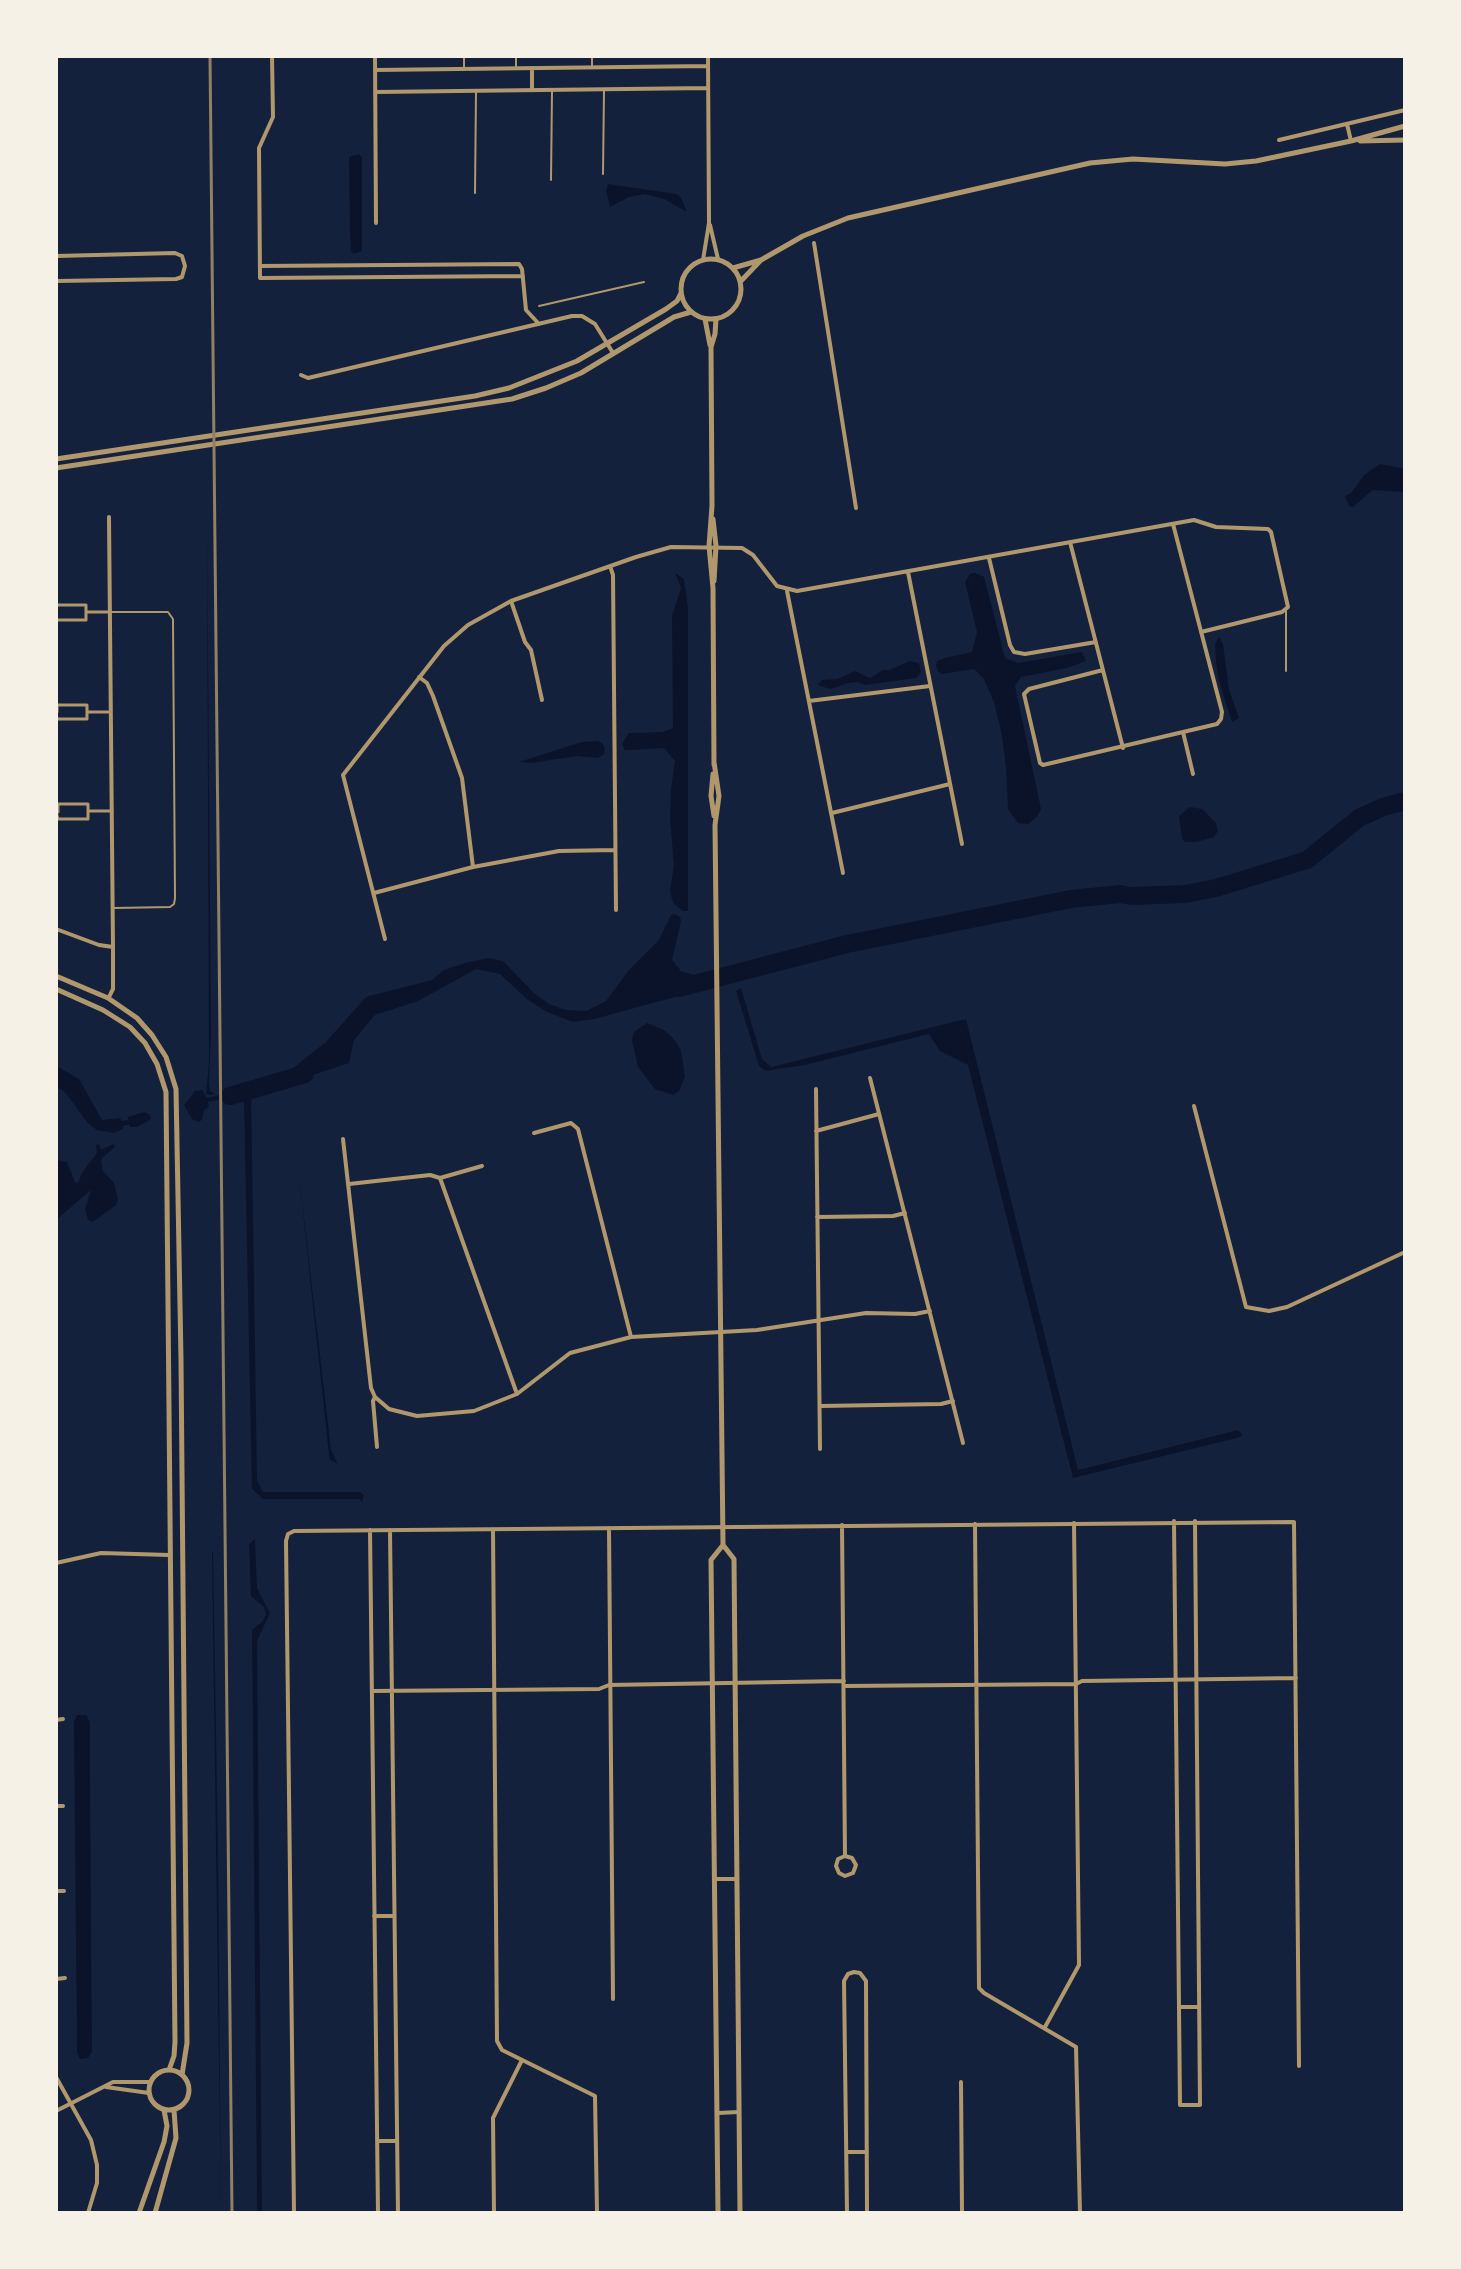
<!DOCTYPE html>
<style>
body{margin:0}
#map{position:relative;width:1461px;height:2269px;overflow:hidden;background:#14213d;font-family:"Nunito Sans",sans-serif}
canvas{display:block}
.frame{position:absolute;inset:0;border:58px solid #f6f1e7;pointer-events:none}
</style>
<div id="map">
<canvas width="1461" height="2269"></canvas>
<div class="frame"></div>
</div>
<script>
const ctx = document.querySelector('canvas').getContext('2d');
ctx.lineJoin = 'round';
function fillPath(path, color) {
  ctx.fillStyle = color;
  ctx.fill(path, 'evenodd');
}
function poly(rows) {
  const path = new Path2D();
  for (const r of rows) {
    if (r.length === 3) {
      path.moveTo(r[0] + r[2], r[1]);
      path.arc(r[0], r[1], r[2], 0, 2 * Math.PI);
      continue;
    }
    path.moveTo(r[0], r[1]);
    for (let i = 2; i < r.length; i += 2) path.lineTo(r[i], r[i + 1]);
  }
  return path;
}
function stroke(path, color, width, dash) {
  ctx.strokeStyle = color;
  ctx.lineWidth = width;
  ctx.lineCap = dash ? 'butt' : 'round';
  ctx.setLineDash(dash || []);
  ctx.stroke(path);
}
fillPath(poly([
 [359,154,362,157,362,251,354,254,351,251,350,232,349,157],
 [608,184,677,194,681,198,687,212,664,199,644,194,629,197,610,207,606,191],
 [1380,464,1405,469,1405,492,1373,490,1353,507,1349,506,1345,496,1351,493,1364,475],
 [207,527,211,1034,209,1083,210,1091,215,1094,210,1095,206,1094,209,1064],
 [675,573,684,579,688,608,688,911,683,911,673,903,670,891,674,865,670,819,671,788,675,761,664,748,631,750,625,750,622,744,629,733,663,732,673,728,672,616,681,588],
 [975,573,984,577,1005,658,1018,663,1082,652,1086,661,1067,668,1021,677,1015,686,1041,809,1037,817,1028,824,1018,823,1008,809,1006,768,1002,736,994,702,984,679,974,669,942,674,938,672,936,666,937,661,945,658,972,652,977,632,965,582,970,574],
 [1219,637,1223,644,1229,690,1239,718,1232,722,1219,681,1216,662,1215,644],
 [910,661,919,663,921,672,916,678,865,685,858,682,848,683,830,689,818,685,822,680,837,679,855,671,870,678,883,670,889,670],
 [598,741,603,744,605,749,604,754,598,758,577,756,531,763,519,762,582,742],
 [1190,807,1202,809,1216,823,1218,831,1214,837,1196,842,1185,842,1182,839,1179,816],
 [674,914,680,917,681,921,672,960,681,971,704,978,701,990,594,1019,573,1022,547,1012,528,1000,500,974,476,969,418,1001,375,1015,354,1040,349,1063,285,1084,283,1076,326,1042,366,997,432,980,444,970,465,963,489,958,503,961,535,994,549,1004,566,1010,586,1011,606,1001,628,971,659,940,671,915],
 [741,988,762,1059,771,1067,966,1019,1078,1470,1238,1430,1242,1434,1241,1437,1073,1478,968,1065,940,1051,929,1034,805,1065,766,1071,759,1066,736,991],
 [647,1023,664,1030,672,1037,681,1050,685,1077,679,1091,673,1095,655,1089,638,1067,632,1040,634,1032],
 [56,1066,79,1079,102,1120,120,1118,122,1121,128,1120,128,1117,144,1112,149,1114,151,1119,137,1127,130,1127,129,1124,123,1126,123,1129,113,1133,97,1130,88,1123,64,1091,56,1087],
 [251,1087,257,1481,263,1492,360,1492,364,1495,362,1502,359,1499,263,1499,252,1489,244,1101,237,1096,208,1102,209,1107,204,1110,202,1120,198,1122,192,1119,184,1105,195,1091,202,1090,207,1098],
 [99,1144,101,1150,113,1144,115,1147,102,1158,101,1162,103,1171,114,1183,118,1199,116,1205,93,1222,88,1220,85,1209,91,1190,56,1220,56,1160,67,1162,75,1182,78,1183,82,1173,97,1153,96,1145],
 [299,1175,331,1450,338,1464,330,1460,329,1455],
 [255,1539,257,1588,270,1613,257,1641,262,2213,258,2213,257,2205,252,1630,263,1621,266,1614,264,1607,251,1596,249,1544],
 [213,1551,218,1854,221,2213,212,1552],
 [77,1715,86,1715,90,1722,90,1777,92,2052,88,2058,80,2059,77,2052,74,1722]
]), '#0b132b');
stroke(poly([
 [679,988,847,944,1071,899,1120,894,1131,896,1185,894,1216,888,1307,860,1359,818,1383,807,1405,801],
 [230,1096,305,1074]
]), '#0b132b', 18);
stroke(poly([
 [464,56,464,67],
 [516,56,516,67],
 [592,56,592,67],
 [603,174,604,90],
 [551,180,552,91],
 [475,193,476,92],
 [539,306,644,282],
 [111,612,168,612,173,619,175,898,174,904,170,907,114,908],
 [1286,671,1286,611]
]), '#b1986c', 2);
stroke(poly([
 [56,605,86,605,86,612],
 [56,620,86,620,86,612,109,612],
 [56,712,57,719,87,719,87,712,109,712],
 [57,712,57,705,87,705,87,712],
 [56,812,58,819,88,819,88,811,112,811],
 [58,812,58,804,88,804,88,811]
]), '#b1986c', 3);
stroke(poly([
 [272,56,273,117,259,148,260,278,523,276],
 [375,56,376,223],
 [532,68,532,90],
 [375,70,708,66],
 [375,92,708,88],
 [1347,124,1351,141],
 [1279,140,1405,110],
 [710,225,718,259],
 [814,243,856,508],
 [56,256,175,253,182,256,185,266,182,277,176,279,56,281],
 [703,260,709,223,708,56],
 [260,266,519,264,522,269,526,310,539,324],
 [301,375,308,378,572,316,582,316,595,324,613,353],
 [1070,542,1123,748],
 [989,558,1010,645,1014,652,1025,654,1096,642],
 [610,566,613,575,616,910],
 [908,572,962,844],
 [787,591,843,873],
 [511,601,525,642,531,650,542,700],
 [1103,670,1029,689,1024,694,1040,763,1043,765,1217,724,1221,719,1222,712,1173,524],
 [419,677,427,683,433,696,462,778,473,867,559,851,615,850],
 [809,701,930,686],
 [1183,732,1193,774],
 [832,813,950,784],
 [374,893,473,867],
 [56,929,99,945,113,947],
 [385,939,343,775,444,646,468,625,511,601,636,557,671,547,742,548,753,555,777,586,797,591,1194,520,1216,527,1268,529,1271,532,1288,607,1282,612,1201,632],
 [109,997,113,989,113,947,109,517],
 [870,1078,963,1443],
 [816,1089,820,1449],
 [1194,1106,1246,1307,1269,1311,1287,1307,1405,1252],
 [816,1131,879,1114],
 [534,1133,571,1123,578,1129,631,1337],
 [343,1139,371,1388,375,1397,389,1409,417,1416,474,1411,517,1394,570,1353,631,1337,757,1330,866,1313,915,1314,930,1311],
 [440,1178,482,1166],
 [349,1184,430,1175,440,1178,517,1394],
 [817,1217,893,1216,905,1213],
 [375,1397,373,1401,377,1447],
 [820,1406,941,1404,953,1401],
 [1174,1521,1180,2105,1200,2105,1195,1521],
 [975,1524,979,1988,984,1993,1076,2047,1080,2213],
 [842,1525,845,1856,852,1858,856,1865,853,1873,845,1876,839,1873,836,1866,838,1859,845,1856],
 [609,1528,613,1999],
 [493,1529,497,2041,502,2050,595,2096,597,2213],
 [370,1530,378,2213],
 [390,1530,398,2213],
 [56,1563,101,1553,169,1555],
 [844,1686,1076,1684,1082,1681,1296,1678],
 [372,1691,599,1689,609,1685,844,1681],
 [56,1720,63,1719],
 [56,1806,63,1806],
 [715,1879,736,1879],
 [56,1891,64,1891],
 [374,1916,394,1916],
 [56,1979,65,1978],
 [1179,2007,1198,2007],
 [1045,2027,1079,1965,1074,1523],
 [56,2077,91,2140,97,2165,97,2183,88,2213],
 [961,2082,962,2213],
 [106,2087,149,2093],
 [56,2111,113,2082,150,2082],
 [718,2113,739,2112],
 [377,2141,397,2141],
 [846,2152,867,2152],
 [294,2213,286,1541,288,1534,294,1531,1294,1522,1299,2066],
 [494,2213,493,2118,522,2060],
 [847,2213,844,1981,848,1974,854,1972,860,1973,866,1981,867,2213]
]), '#b1986c', 4);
stroke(poly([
 [1360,141,1405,140],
 [711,289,30],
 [733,268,761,260,803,236,848,218,1090,163,1133,159,1225,164,1256,161,1351,141,1405,126],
 [740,282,761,260],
 [705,319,710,345],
 [56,459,475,396,509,388,577,361,666,309,677,301,681,293],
 [56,468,512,399,546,388,581,373,674,317,691,312],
 [713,519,716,546,714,581],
 [714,762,719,796,715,825,723,1545,734,1559,740,2213],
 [714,765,713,588,709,546,712,506,711,347,715,334,716,319],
 [713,774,711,796,714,816],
 [56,976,108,998,137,1018,152,1035,166,1057,176,1089,181,1359,187,2043,182,2075],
 [56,989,103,1010,130,1027,145,1043,157,1064,166,1092,175,2042,174,2056,169,2070],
 [169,2090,20],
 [139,2213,164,2142,167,2126,164,2110],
 [155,2213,176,2138,174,2110],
 [718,2213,711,1560,723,1545]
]), '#b1986c', 5);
stroke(poly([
 [210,56,232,2213]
]), '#918062', 3);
</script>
